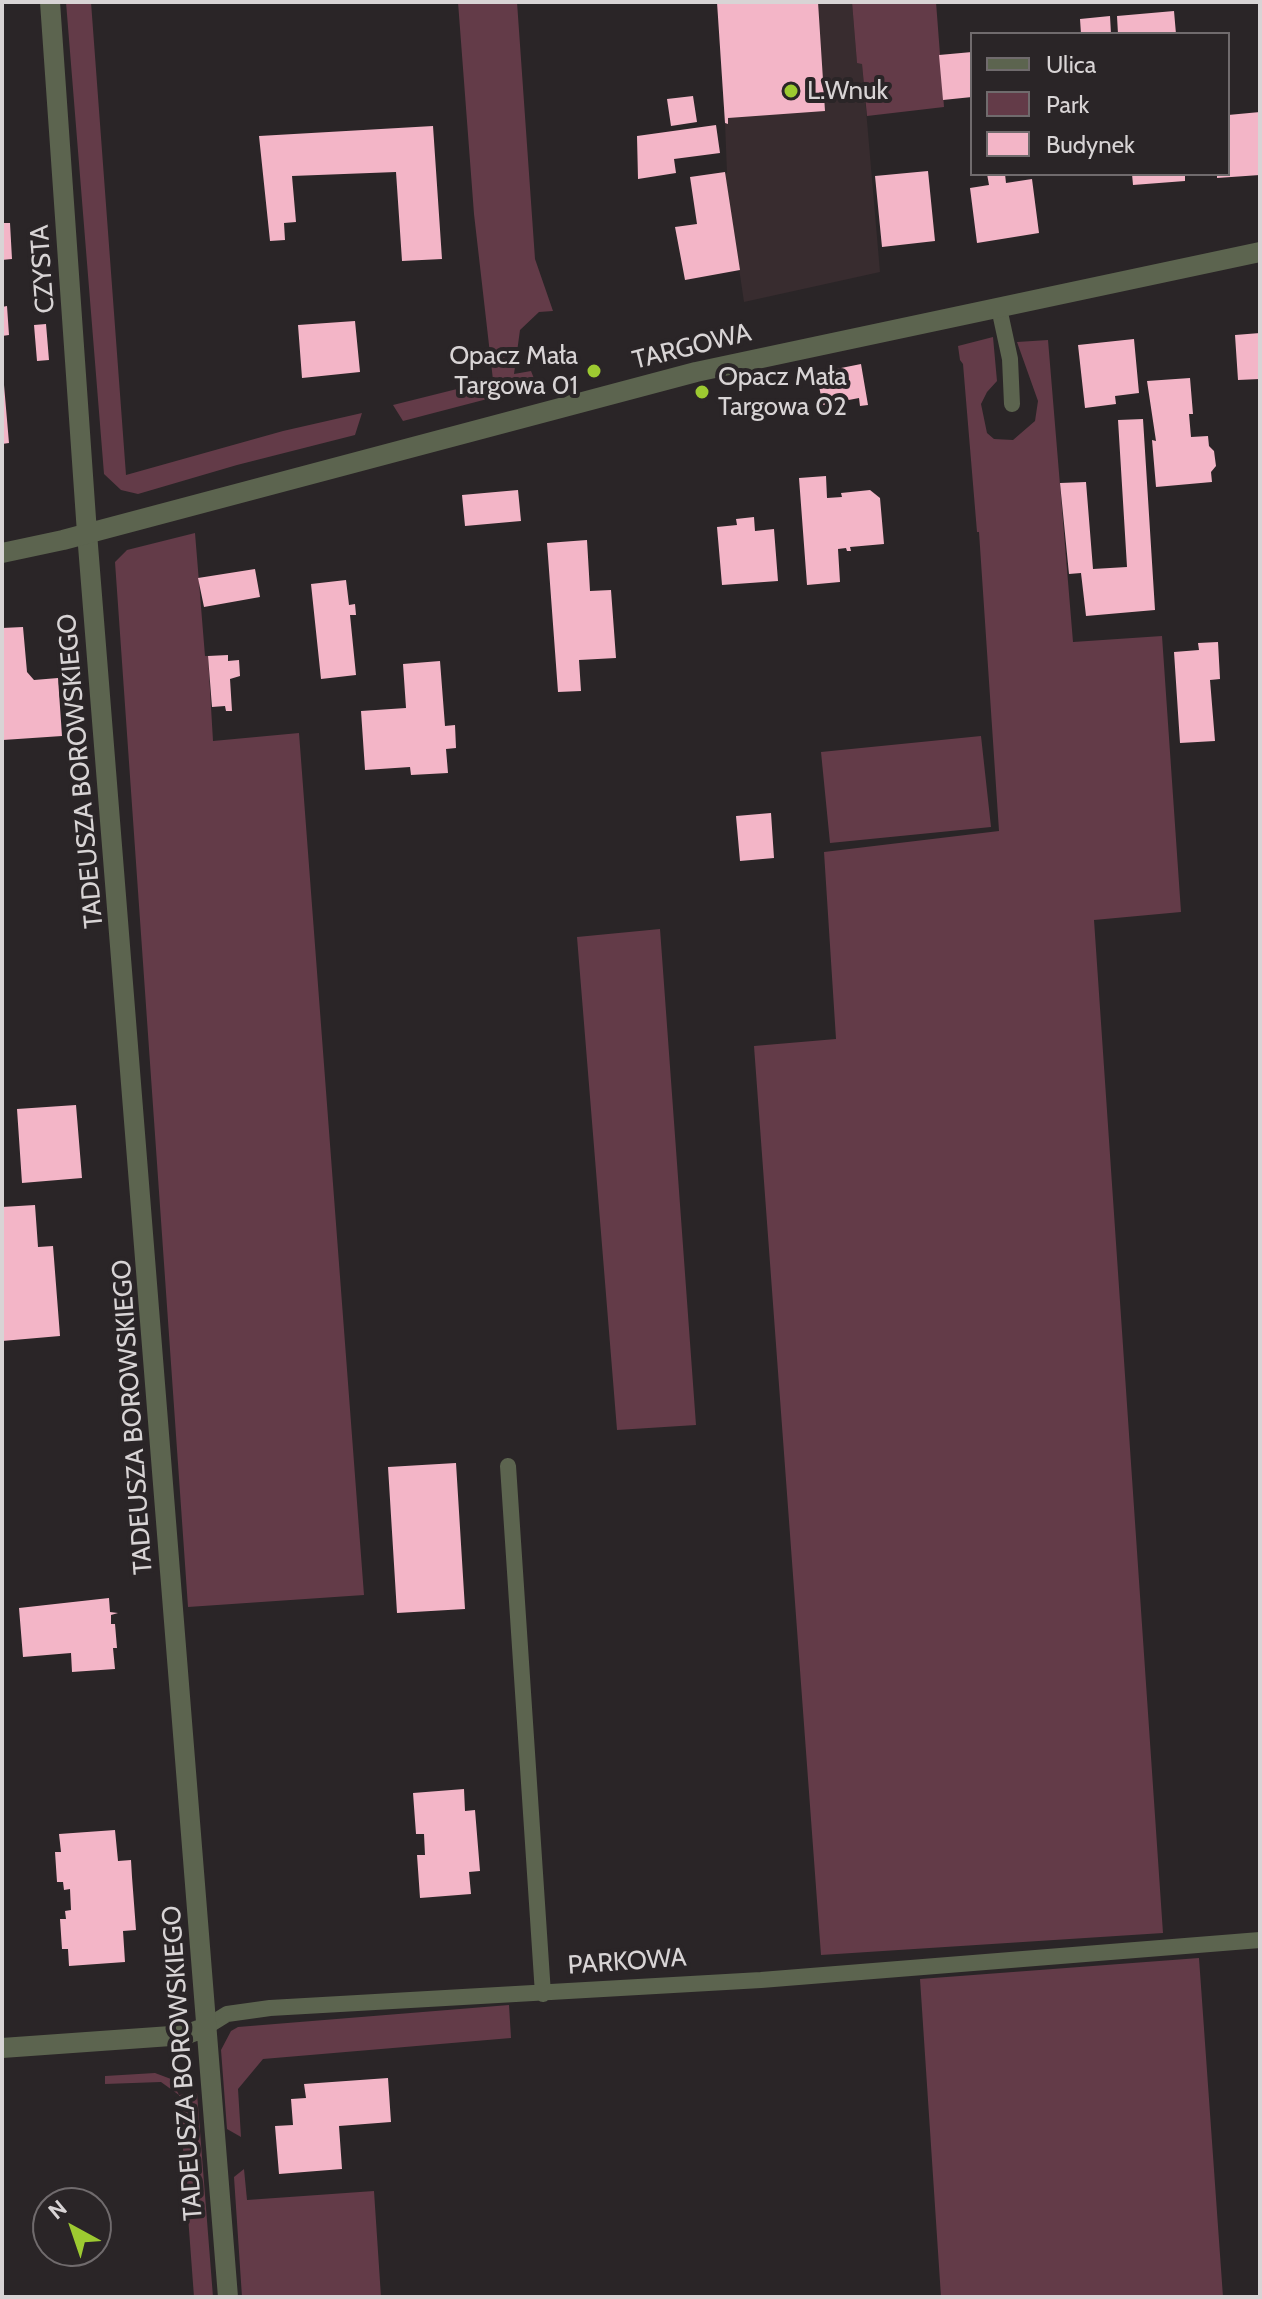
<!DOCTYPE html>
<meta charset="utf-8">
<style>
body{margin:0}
#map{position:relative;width:1262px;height:2299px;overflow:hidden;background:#2a2527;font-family:Cabin,sans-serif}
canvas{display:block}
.frame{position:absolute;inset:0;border:4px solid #d8d4d5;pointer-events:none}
.legend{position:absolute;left:970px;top:32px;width:260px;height:144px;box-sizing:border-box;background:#2a2527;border:2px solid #706b6d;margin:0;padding:10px 14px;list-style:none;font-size:24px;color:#d8d4d5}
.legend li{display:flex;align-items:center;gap:16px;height:40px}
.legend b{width:40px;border:2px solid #706b6d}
.north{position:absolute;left:32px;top:2187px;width:80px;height:80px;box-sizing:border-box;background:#2a2527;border:2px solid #706b6d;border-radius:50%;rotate:320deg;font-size:22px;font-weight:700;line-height:32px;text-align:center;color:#d8d4d5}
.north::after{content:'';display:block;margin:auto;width:28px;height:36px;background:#9dca31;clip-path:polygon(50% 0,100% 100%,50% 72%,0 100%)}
</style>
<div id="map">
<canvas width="1262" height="2299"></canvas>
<div class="frame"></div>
<ul class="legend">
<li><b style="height:10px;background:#5c644f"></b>Ulica</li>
<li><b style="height:22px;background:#633b48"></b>Park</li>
<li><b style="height:22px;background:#f3b5c7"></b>Budynek</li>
</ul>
<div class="north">N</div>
</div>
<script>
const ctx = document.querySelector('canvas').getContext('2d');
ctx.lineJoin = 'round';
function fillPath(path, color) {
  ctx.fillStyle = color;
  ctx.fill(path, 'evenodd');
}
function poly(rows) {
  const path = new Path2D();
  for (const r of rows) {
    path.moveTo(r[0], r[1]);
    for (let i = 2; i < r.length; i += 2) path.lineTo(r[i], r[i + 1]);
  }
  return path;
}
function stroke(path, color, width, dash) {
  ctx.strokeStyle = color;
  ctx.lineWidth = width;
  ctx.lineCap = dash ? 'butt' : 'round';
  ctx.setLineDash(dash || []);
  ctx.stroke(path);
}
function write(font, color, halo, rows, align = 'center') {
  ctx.font = font + ' Cabin,sans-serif';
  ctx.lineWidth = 8;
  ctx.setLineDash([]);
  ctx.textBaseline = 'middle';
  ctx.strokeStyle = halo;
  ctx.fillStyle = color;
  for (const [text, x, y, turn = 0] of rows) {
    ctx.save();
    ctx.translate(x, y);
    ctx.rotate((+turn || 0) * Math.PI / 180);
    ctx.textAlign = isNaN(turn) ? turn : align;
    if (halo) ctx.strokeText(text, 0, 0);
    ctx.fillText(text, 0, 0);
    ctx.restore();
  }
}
fillPath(poly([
 [717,2,852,2,857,63,862,63,880,272,744,302,725,174,727,173,725,123]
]), '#382c2f');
fillPath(poly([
 [66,2,91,2,126,475,283,431,362,413,355,435,237,465,138,494,121,490,104,474],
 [458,2,517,2,535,259,553,311,539,312,520,330,514,374,531,371,537,386,403,421,393,405,493,380,474,214],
 [852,2,936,2,944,107,867,116,862,64,857,63],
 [993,337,997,381,987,392,981,404,987,433,994,439,1013,440,1035,421,1038,401,1017,342,1048,340,1073,642,1162,636,1181,912,1094,920,1163,1933,821,1955,754,1046,836,1039,824,852,999,831,979,532,977,532,963,364,960,360,958,346],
 [195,533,205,656,208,656,213,741,299,733,364,1595,188,1607,115,562,127,550],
 [981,736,991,827,830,843,821,752],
 [660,929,696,1425,617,1430,577,937],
 [1199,1958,1223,2297,941,2297,920,1979],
 [509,2005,511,2038,263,2059,238,2089,241,2137,227,2129,221,2050,231,2031,238,2027],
 [155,2073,171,2079,179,2095,197,2093,213,2297,194,2297,179,2095,161,2082,105,2084,105,2076],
 [244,2169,247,2200,374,2191,381,2297,242,2297,234,2177]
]), '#633b48');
fillPath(poly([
 [717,2,818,2,825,111,728,118,728,124,725,123],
 [1174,11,1176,34,1118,34,1117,16],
 [1110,16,1111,34,1081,34,1080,19],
 [972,52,972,97,943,100,939,55],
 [693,96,697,122,671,126,667,99],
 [1260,112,1260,175,1217,178,1217,174,1228,174,1228,115],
 [716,125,720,153,674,159,676,173,638,179,637,136],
 [433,126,442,259,402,261,396,172,292,176,296,222,284,223,285,240,270,241,259,136],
 [928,171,935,241,882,247,875,176],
 [725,172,740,270,685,280,675,227,697,224,690,177],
 [987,174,1005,174,1006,183,1032,179,1039,233,977,243,970,188,989,185],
 [1132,174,1185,174,1185,181,1133,185],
 [2,223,10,223,12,259,2,260],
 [7,306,9,335,2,336,2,307],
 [355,321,360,372,302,378,298,325],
 [46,324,49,360,37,361,34,325],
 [1260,333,1260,379,1238,380,1235,335],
 [1134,339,1139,393,1115,396,1116,404,1085,408,1078,345],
 [861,364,868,405,860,406,859,398,823,405,816,373],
 [1190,378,1193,414,1189,414,1191,437,1208,436,1209,446,1214,451,1216,466,1211,472,1212,482,1156,487,1152,440,1156,441,1147,381],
 [2,385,4,385,9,443,2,444],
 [1143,419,1155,610,1086,616,1081,573,1069,574,1060,483,1086,482,1093,569,1127,567,1118,420],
 [826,476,827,498,842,497,841,493,870,490,880,498,884,544,850,547,851,551,847,551,846,548,838,549,840,582,807,585,799,478],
 [518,490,521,521,465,526,462,495],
 [754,517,755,531,774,529,778,581,722,585,717,527,737,525,736,519],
 [587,540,590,591,611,590,616,658,579,660,581,691,558,692,547,543],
 [255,569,260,597,204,607,198,578],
 [346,580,349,605,355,604,356,615,350,615,356,675,321,679,311,584],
 [23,627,27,672,34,680,58,678,62,736,3,740,2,628],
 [1218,642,1220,679,1210,680,1215,741,1180,743,1174,652,1199,650,1198,643],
 [228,655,228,661,239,660,240,676,230,679,232,711,226,711,225,706,212,707,208,656],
 [440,661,445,726,455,725,456,748,446,749,448,773,411,775,410,767,365,770,361,711,406,708,403,664],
 [771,813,774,858,740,861,736,816],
 [76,1105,82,1178,22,1183,17,1109],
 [35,1205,38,1247,53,1246,60,1336,2,1341,2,1207],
 [456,1463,465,1609,397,1613,388,1467],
 [109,1598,110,1612,118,1613,111,1615,111,1624,115,1624,117,1648,113,1648,115,1669,72,1672,71,1653,23,1657,19,1608],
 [464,1789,465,1811,475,1810,480,1871,469,1872,471,1894,420,1898,417,1855,425,1855,424,1834,416,1834,413,1793],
 [115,1830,118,1861,131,1860,132,1877,136,1930,123,1931,125,1962,69,1966,68,1949,62,1949,60,1919,66,1919,65,1911,71,1910,70,1889,64,1890,63,1882,57,1882,55,1852,61,1852,59,1834],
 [388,2078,391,2122,339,2126,342,2169,279,2174,275,2126,293,2125,291,2099,306,2098,304,2084]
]), '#f3b5c7');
stroke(poly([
 [999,308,1010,359,1012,404],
 [508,1466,543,1994],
 [206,2027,227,2014,270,2008,761,1980,1260,1940]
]), '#5c644f', 16);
stroke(poly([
 [87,533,228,2297],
 [2,2048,185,2035,206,2027]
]), '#5c644f', 20);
stroke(poly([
 [50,2,87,533],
 [2,553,63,540,696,372,1260,252]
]), '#5c644f', 20);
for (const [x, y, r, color] of [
 [791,91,8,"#9dca31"],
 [594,371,8,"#9dca31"],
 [702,392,8,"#9dca31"]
]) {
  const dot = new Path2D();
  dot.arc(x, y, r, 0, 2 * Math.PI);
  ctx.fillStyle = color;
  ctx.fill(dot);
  stroke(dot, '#2a2527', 3);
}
write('26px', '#d8d4d5', '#2a2527', [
 ["L.Wnuk",807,91],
 ["Opacz Mała",578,356,"right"],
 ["Targowa 01",578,386,"right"],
 ["Opacz Mała",718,377],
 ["Targowa 02",718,407]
], 'left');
write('26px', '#d8d4d5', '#2a2527', [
 ["CZYSTA",43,269,-94],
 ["TARGOWA",692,347,-14],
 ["TADEUSZA BOROWSKIEGO",81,771,-95],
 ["TADEUSZA BOROWSKIEGO",133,1417,-94],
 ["PARKOWA",627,1962,-4],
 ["TADEUSZA BOROWSKIEGO",183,2063,-94]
]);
</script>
